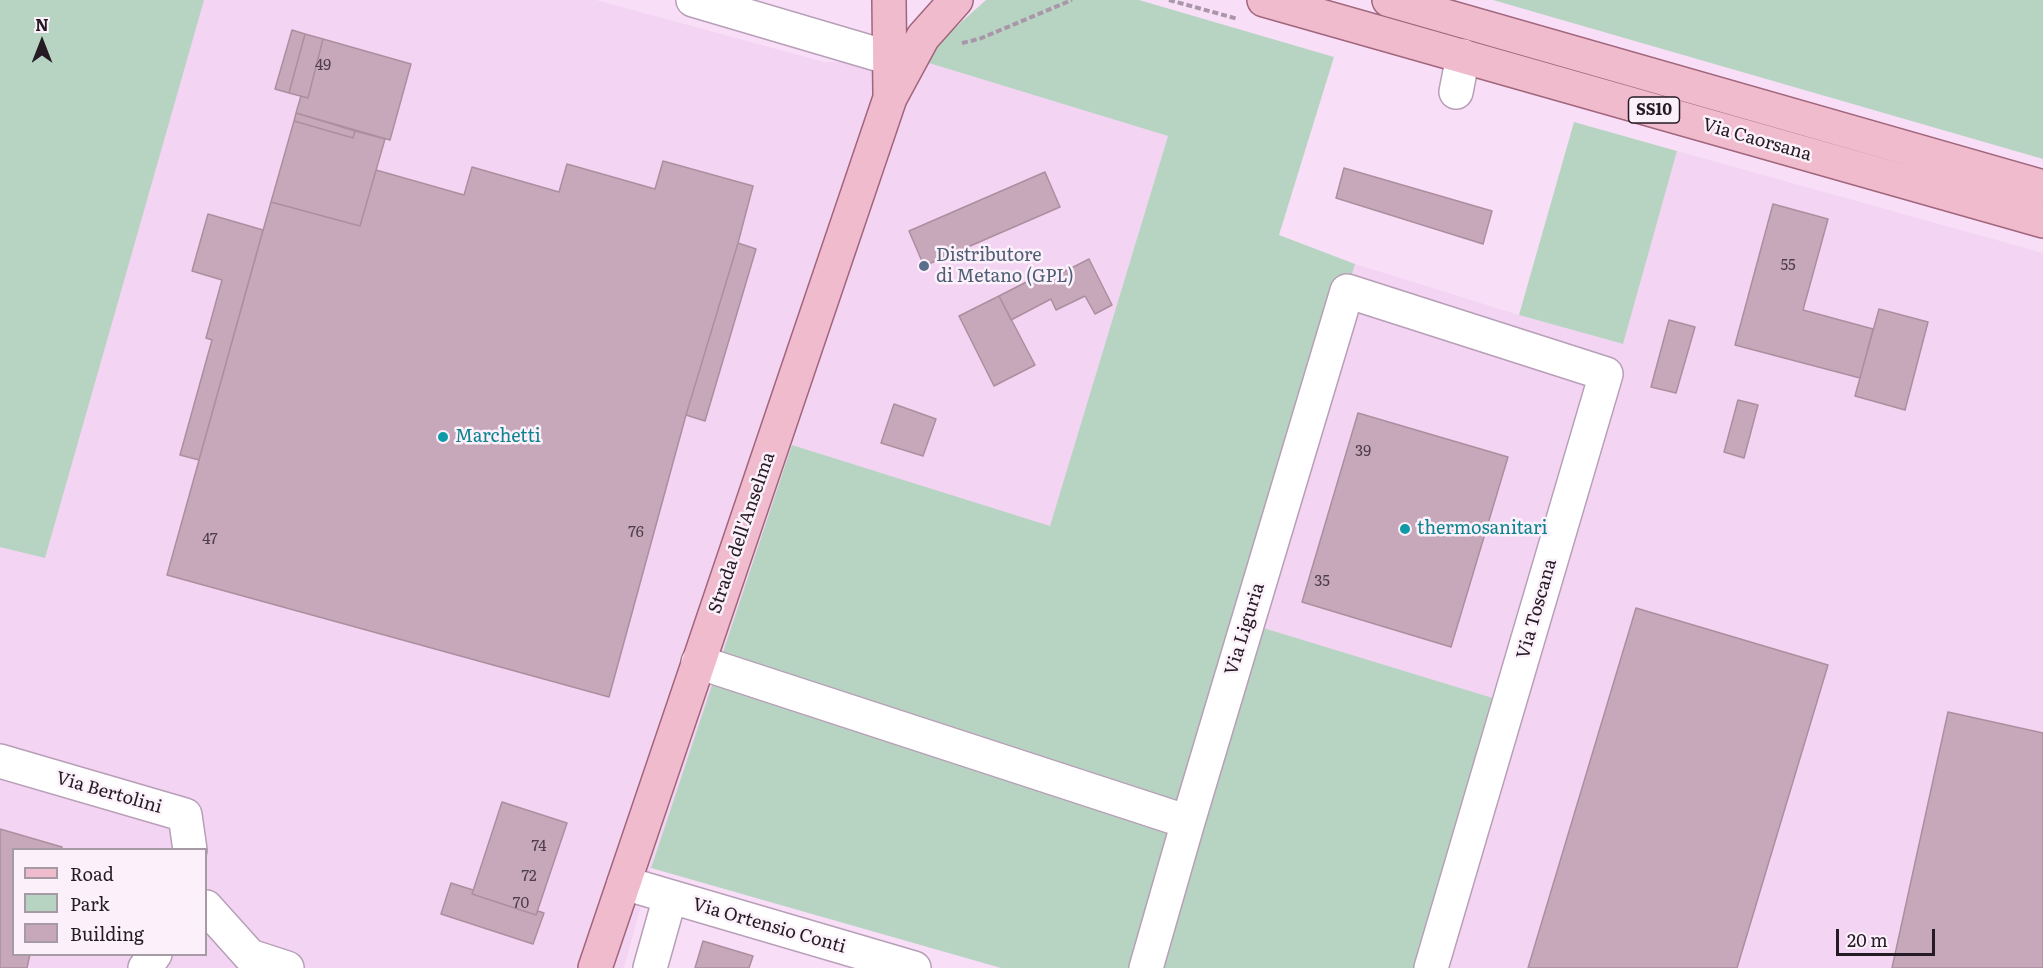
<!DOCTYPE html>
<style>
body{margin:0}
#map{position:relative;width:2043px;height:968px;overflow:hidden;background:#f8dff7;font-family:Literata,serif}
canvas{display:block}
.legend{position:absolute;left:12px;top:848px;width:195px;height:108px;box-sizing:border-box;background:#fcf1fb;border:2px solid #a69ba5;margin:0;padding:8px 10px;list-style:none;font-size:18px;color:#241b24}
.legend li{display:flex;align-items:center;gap:12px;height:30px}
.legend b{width:30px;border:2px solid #a69ba5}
.north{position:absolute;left:12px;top:12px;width:60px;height:60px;-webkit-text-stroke:4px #fcf1fb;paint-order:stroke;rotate:0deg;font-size:16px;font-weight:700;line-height:24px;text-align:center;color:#241b24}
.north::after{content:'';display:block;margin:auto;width:21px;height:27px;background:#241b24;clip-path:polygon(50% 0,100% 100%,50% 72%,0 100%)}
.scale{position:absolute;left:1836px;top:929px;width:99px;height:27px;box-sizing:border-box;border:3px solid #241b24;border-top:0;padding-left:8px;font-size:18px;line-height:21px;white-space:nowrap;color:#241b24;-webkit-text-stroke:4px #fcf1fb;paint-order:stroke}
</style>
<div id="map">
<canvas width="2043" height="968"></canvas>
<ul class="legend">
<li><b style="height:8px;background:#efbbcd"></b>Road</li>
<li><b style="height:16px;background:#b7d4c2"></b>Park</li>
<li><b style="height:16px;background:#c7a8ba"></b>Building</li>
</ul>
<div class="north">N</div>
<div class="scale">20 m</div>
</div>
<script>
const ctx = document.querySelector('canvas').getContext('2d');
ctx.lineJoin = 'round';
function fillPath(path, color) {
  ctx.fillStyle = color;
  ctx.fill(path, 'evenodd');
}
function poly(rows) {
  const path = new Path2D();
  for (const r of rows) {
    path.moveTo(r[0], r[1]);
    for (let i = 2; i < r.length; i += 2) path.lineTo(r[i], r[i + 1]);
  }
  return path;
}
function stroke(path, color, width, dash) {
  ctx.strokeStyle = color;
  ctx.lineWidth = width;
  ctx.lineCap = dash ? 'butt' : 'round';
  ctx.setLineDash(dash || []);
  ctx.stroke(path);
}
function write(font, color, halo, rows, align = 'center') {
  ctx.font = font + ' Literata,serif';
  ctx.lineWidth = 5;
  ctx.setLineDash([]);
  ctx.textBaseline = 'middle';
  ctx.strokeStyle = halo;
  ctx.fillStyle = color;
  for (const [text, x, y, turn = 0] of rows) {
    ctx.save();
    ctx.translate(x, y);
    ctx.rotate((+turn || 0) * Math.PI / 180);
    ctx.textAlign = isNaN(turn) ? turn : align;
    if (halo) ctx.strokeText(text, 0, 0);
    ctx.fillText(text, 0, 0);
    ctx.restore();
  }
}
fillPath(poly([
 [0,0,596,0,824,62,919,60,1168,136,1050,527,792,445,651,868,624,968,0,968],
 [14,850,206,850,206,954,14,954],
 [1677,151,2043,253,2043,968,1437,968,1247,623,1355,264,1519,315,1622,344]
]), '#f3d4f2');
fillPath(poly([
 [0,0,204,0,45,558,0,547],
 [986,0,1139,0,1334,57,1279,235,1355,264,1247,623,1509,703,1437,968,1001,968,651,868,792,445,1050,526,1168,136,919,60],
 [1493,0,2043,0,2043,159],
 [1574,122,1677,151,1623,344,1519,315]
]), '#b7d4c2');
const building = poly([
 [292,30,305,34,289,93,275,89,292,30],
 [305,34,323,39,308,98,289,93,305,34],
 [323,39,411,64,390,140,296,113,301,96,308,98,323,39],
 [296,113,355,131,353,138,294,121,296,113],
 [294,121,353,138,355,131,385,139,360,226,271,202,294,121],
 [663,161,753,186,738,243,686,415,609,697,167,575,271,202,360,226,376,170,464,195,472,167,559,192,567,164,655,189,663,161],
 [1344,168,1492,211,1483,244,1336,198,1344,168],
 [1045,172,1060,207,924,266,909,231,1045,172],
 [1773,204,1828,219,1803,310,1873,329,1860,378,1735,345,1773,204],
 [208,214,263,230,199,460,180,455,212,340,206,338,222,280,192,271,208,214],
 [738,243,756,249,705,421,686,415,738,243],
 [1089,259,1112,305,1095,314,1085,296,1056,310,1051,299,1011,320,999,296,1042,274,1046,281,1089,259],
 [999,296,1035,365,994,386,959,316,999,296],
 [1879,309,1928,322,1905,410,1855,396,1879,309],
 [1669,320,1695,327,1676,393,1651,387,1669,320],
 [1738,400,1758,405,1744,458,1724,452,1738,400],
 [894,404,936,419,923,456,881,443,894,404],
 [1358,413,1508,457,1451,647,1302,602,1358,413],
 [1636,608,1828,665,1737,968,1528,968,1636,608],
 [1948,712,2043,733,2043,968,1892,968,1948,712],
 [502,802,567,823,536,915,472,894,502,802],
 [0,829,62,847,61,850,14,850,14,954,30,954,27,968,0,968,0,829],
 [451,883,473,890,472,894,536,915,538,911,544,913,533,944,441,914,451,883],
 [703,941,753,956,749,968,695,968,703,941]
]);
fillPath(building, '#c7a8ba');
stroke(building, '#ac8e9f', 1.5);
const minor = poly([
 [693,0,890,58],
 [1456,92,1463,56],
 [698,662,1188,822],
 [0,761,185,815,190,850],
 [624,883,914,968],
 [206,907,250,956,287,968],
 [145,968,155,954],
 [650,968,670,897],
 [1146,968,1188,822,1347,291,1606,374,1431,968]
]);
const major = poly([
 [889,0,890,93],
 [1264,0,2043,221],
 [1389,0,2043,187],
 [595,968,890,98,923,37,956,0]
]);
stroke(minor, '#b79fb7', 36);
stroke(major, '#a1657c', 36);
stroke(poly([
 [1169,0,1238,19],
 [962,43,979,39,1072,0]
]), '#a996a9', 4, [6, 3]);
stroke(minor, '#fff', 33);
stroke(major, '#efbbcd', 33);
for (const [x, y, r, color] of [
 [924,266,6,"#5c6f8a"],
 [443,437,6,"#0f9aa8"],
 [1405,529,6,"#0f9aa8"]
]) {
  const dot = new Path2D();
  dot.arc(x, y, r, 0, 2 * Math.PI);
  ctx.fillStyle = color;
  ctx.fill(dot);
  stroke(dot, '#fcf1fb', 2);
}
write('15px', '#4d3e4a', null, [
 ["49",323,66],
 ["55",1788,266],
 ["39",1363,452],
 ["76",636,533],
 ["47",210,540],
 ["35",1322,582],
 ["74",539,847],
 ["72",529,877],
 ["70",521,904]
]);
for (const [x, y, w] of [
 [1654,110,51]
]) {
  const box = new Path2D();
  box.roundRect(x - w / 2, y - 13, w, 26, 4.5);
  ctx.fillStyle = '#fcf1fb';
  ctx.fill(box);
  stroke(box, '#241b24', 1.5);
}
write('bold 16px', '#241b24', null, [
 ["SS10",1654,110]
]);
write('18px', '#241b24', '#fcf1fb', [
 ["Via Caorsana",1757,140,16],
 ["Strada dell'Anselma",742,533,-71],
 ["Via Toscana",1537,609,-74],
 ["Via Liguria",1245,629,-73],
 ["Via Bertolini",109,793,16],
 ["Via Ortensio Conti",769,926,16]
]);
write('18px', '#4e5e75', '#fcf1fb', [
 ["Distributore",936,256],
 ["di Metano (GPL)",936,277]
], 'left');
write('18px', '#0d838f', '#fcf1fb', [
 ["Marchetti",455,437],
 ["thermosanitari",1417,529]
], 'left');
</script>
